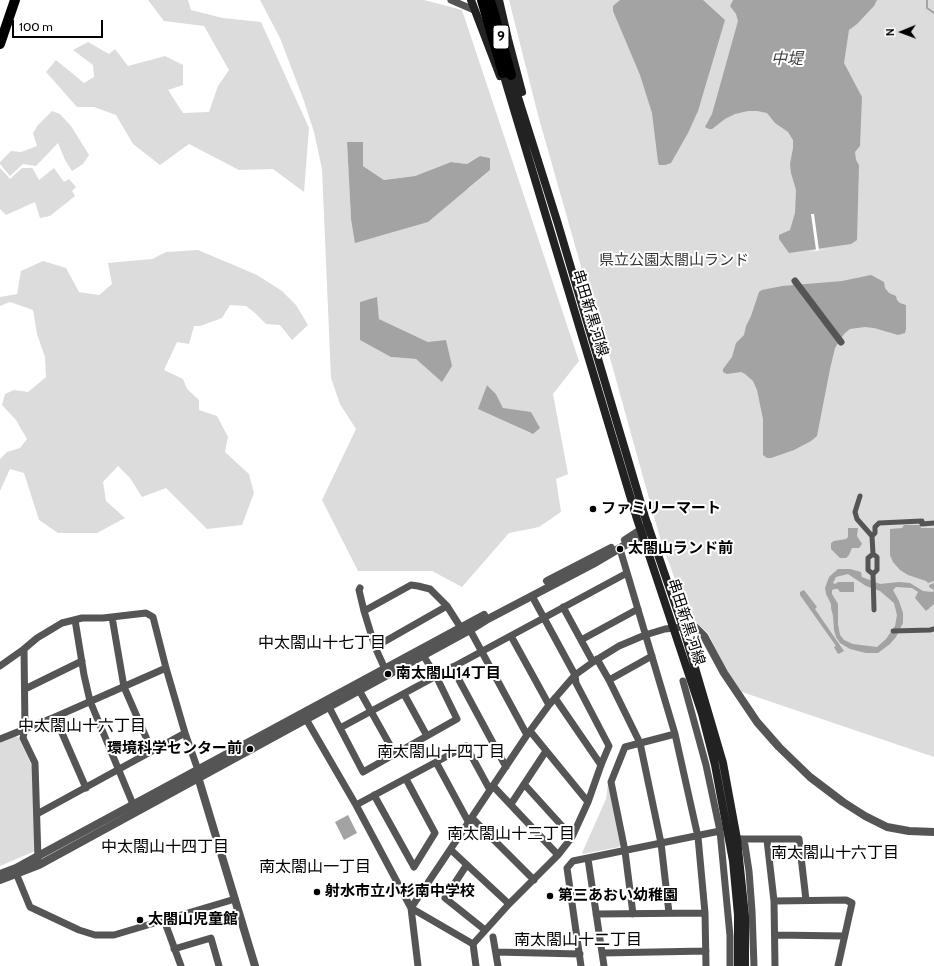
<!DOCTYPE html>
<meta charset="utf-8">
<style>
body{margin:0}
#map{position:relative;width:934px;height:966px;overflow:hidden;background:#fff;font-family:Cabin,sans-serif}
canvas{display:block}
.north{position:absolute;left:882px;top:12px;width:40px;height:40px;-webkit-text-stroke:3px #fff;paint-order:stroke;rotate:269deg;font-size:11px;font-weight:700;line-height:16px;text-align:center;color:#000}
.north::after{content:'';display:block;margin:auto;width:14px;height:18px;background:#000;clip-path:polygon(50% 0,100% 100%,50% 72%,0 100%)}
.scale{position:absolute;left:12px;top:20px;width:91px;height:18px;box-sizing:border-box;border:2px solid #000;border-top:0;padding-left:5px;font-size:12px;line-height:14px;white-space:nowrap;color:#000;-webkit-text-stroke:3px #fff;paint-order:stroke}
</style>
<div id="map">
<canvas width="934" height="966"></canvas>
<div class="north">N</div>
<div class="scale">100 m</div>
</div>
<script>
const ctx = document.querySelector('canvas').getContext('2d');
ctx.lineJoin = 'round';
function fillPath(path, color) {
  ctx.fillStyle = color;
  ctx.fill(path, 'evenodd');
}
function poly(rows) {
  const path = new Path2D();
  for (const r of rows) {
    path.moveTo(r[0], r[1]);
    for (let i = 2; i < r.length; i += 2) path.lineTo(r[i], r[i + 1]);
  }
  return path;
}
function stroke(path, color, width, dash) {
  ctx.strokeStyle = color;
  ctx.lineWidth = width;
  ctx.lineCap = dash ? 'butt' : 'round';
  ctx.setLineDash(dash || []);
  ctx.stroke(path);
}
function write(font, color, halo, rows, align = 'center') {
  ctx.font = font + ' Cabin,"Noto Sans JP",sans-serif';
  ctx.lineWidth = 4;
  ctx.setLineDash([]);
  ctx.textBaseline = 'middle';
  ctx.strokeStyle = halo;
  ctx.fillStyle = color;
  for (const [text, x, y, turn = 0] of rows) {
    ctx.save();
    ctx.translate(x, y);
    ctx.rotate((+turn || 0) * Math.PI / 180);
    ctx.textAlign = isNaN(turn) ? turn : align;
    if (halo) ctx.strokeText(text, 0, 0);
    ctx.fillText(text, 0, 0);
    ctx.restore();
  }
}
fillPath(poly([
 [148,0,188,0,191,10,223,18,261,22,309,128,304,192,273,169,239,170,189,144,160,165,133,144,116,115,94,107,77,107,46,72,56,60,84,83,94,77,93,65,73,50,88,42,109,54,115,49,128,66,165,56,183,65,183,85,168,90,183,113,209,112,218,86,229,70,204,26,164,21],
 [260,0,424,0,462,10,579,361,553,394,568,474,556,479,561,512,539,527,509,533,462,587,432,571,358,571,322,500,356,429,340,404,331,378,322,169,314,132,304,101,280,38],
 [347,142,363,142,363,166,384,180,415,176,451,162,467,164,481,156,490,158,490,170,468,189,351,219],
 [377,298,379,319,428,342,442,381,416,359,391,357,360,302],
 [487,385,496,394,503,408,532,434,479,409],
 [509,0,934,0,934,757,742,692,727,671,708,633,698,624,691,624,660,538,598,315,591,302,538,115],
 [52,111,60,114,71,126,89,155,83,164,72,171,65,160,58,143,36,166,23,164,10,176,0,164,0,162,11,151,21,152,37,146,33,133,38,125],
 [0,168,10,179,22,168,32,168,33,169,39,180,54,168,64,182,69,179,76,187,72,191,75,196,50,216,40,218,35,202,6,215,0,209],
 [198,250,257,275,282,291,296,305,308,325,292,340,280,325,266,324,255,313,246,306,230,305,222,318,200,326,194,326,189,344,177,342,164,370,183,379,187,389,199,400,199,410,217,416,228,437,225,452,249,474,254,493,242,525,207,529,166,488,142,497,130,478,118,466,103,482,106,501,125,518,97,533,58,533,39,520,24,473,10,469,0,491,0,459,7,452,20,448,27,439,16,420,2,405,5,394,14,390,28,392,46,377,45,357,37,334,33,310,10,302,0,306,0,297,17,294,21,271,43,261,66,268,79,292,99,295,112,284,108,263,152,259,166,252],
 [16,736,19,738,32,766,35,851,0,866,0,743],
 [608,783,620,845,619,847,583,854,582,853,606,799]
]), '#dcdcdc');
fillPath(poly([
 [620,0,703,0,725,20,698,111,688,133,671,163,665,165,659,165,658,162,652,113,640,75,613,11,613,6],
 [733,0,877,0,874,6,857,24,849,30,844,63,862,97,860,146,855,152,856,160,859,165,857,240,851,244,789,253,779,239,779,235,790,230,795,213,796,190,791,173,790,164,793,148,793,140,788,132,775,123,767,113,757,111,748,111,735,114,725,119,712,129,709,129,705,127,712,114,738,21,736,14,730,6],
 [347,142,363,142,363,166,384,180,415,176,451,162,467,164,480,156,490,158,490,170,428,222,355,243,351,219],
 [871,275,884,282,885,288,889,293,896,296,897,300,900,303,906,305,906,329,905,333,898,335,874,328,865,327,850,329,844,334,835,348,830,369,817,436,811,441,794,450,771,458,767,458,763,455,763,419,757,390,753,381,745,374,741,372,727,374,723,372,723,369,732,357,736,343,744,335,746,326,751,316,759,292,762,290,782,286,842,281],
 [377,297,379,319,428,342,446,340,452,366,442,382,416,359,391,357,360,340,360,302],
 [487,385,496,394,503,408,531,412,540,428,533,434,478,409],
 [904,525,920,525,921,528,934,528,934,581,928,583,926,581,908,575,900,570,893,562,890,555,890,529,902,528],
 [848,528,858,528,857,536,862,544,859,548,852,548,849,555,846,558,840,558,831,549,831,543,834,541,846,539,848,537],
 [838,569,850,569,861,572,862,577,880,584,899,582,910,583,923,591,933,592,934,590,929,587,929,585,934,583,934,604,926,611,915,598,918,592,912,588,896,587,893,590,899,601,903,613,903,623,896,637,890,644,878,653,866,653,850,649,840,643,836,637,834,630,833,616,831,608,831,604,826,594,825,588,829,577],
 [848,574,866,586,880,591,894,603,897,615,895,626,886,639,877,647,853,644,844,640,840,635,838,624,838,604,832,594,832,590,835,589,838,589,840,592,854,592,854,582,838,582,835,584,833,583,836,577],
 [804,590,817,607,815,609,844,651,838,654,834,647,836,646,800,595,800,592],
 [348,815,357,833,344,840,335,822]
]), '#a3a3a3');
fillPath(poly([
 [811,214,814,214,819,250,836,248,808,252,816,250]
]), '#fff');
stroke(poly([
 [927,0,927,8,934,13]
]), '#a3a3a3', 2);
stroke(poly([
 [860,496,855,512,857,519,872,536,873,554,877,557,877,570,873,574,874,610],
 [872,536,875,533,875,527,879,523,922,521,922,524,934,523],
 [873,574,868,570,868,558,873,554],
 [893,631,930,630,934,629]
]), '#555', 5);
stroke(poly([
 [451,0,474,10],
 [795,281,841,342],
 [620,549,675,734],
 [360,588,359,590,364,611,375,647,385,669],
 [563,607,593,662],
 [364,611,411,585,418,586,430,589,447,606,461,628],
 [112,617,124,687,152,751],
 [75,620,84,675,90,701,135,809],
 [470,630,527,735],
 [511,636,549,705],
 [581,640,638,609],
 [375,647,447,606],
 [24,649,25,728,23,738,35,763,38,859],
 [652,656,609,680,640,743,661,843,669,913],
 [597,659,609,680],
 [0,666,24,649,37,638,62,623,82,618,103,618,146,613,153,617,166,668,185,733,198,770,198,774],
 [452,667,506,767],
 [683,681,706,765,720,831,730,936,730,966],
 [25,689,82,661],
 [359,690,395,754],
 [404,694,427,736],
 [555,698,601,765],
 [329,707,340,728,627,573],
 [55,717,86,788],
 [306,719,356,805,411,908,418,966],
 [340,728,363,772,457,719,436,676,423,655],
 [530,731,588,802],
 [0,739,55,717,166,668],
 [436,762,469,823],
 [524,784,572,837],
 [493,786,558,855],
 [374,795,414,867,435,833,406,779],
 [511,804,546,751],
 [356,805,466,746,490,790],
 [37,814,185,733],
 [472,818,534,880],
 [738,839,799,839,806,900],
 [742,839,745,845,749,871,752,911,754,966],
 [767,840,774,901,775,966],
 [451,850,509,904],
 [588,859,604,966],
 [466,866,445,898,485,930],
 [16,873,30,907,79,930,95,935,114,935,235,899],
 [774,901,846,900,852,903,838,966],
 [411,908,527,735,549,705,575,675,593,662,619,646,645,635,665,629,683,627],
 [411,908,473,944],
 [596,914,705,913],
 [633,914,625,851,611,782,625,747,675,734,698,837,705,913,706,966],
 [164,920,181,966],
 [775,935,844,936],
 [493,937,498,966],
 [174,949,211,938,219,966],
 [496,952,580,954],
 [602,953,706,951],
 [476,966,473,944,509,904,558,855,572,837,588,802,601,765,609,746,576,683,575,675,532,596],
 [581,966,567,868,573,861,720,831]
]), '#555', 7);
stroke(poly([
 [625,540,648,525],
 [547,581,611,548],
 [683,627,696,628,704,636,724,673,757,722,779,747,810,777,843,802,865,816,887,827,909,831,934,832],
 [198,777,255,966],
 [0,874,16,868,38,856,484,615],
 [0,880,39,865,470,630,486,620,593,564,647,532]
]), '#555', 8);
stroke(poly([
 [471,0,500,76],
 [499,0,508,39,522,92],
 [503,73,637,519,702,714,715,765,733,861,738,915,738,966],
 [511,75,558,224,645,517,683,627,723,763,737,839,745,916,745,966]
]), '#222', 8);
stroke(poly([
 [482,0,503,73],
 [490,0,511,75],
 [0,44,15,0]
]), '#000', 10);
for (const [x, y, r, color] of [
 [593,509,4,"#000"],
 [620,549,4,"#000"],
 [388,674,4,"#000"],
 [250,749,4,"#000"],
 [317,892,4,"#000"],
 [550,896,4,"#000"],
 [140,920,4,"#000"]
]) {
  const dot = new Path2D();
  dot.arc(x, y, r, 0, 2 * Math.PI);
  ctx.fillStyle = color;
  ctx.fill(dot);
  stroke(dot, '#fff', 1.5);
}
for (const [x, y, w] of [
 [501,37,16]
]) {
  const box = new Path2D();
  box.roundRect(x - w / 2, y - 12, w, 24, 3);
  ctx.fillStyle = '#fff';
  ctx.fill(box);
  stroke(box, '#000', 1);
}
write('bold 14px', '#000', null, [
 ["9",501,37]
]);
write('15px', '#333', '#fff', [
 ["県立公園太閤山ランド",674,261]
]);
write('15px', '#000', '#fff', [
 ["串田新黒河線",590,313,73],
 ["串田新黒河線",686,622,72]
]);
write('bold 15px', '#000', '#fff', [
 ["ファミリーマート",601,509],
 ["太閤山ランド前",628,549],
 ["南太閤山14丁目",396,674],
 ["環境科学センター前",242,749,"right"],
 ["射水市立小杉南中学校",325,892],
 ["第三あおい幼稚園",558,896],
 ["太閤山児童館",148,920]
], 'left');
write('italic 16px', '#444', '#fff', [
 ["中堤",787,59]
]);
write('16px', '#000', '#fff', [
 ["中太閤山十七丁目",322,643],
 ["中太閤山十六丁目",82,726],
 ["南太閤山十四丁目",441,752],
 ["南太閤山十三丁目",511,834],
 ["中太閤山十四丁目",165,847],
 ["南太閤山十六丁目",835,853],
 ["南太閤山一丁目",315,867],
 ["南太閤山十二丁目",578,940]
]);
</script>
